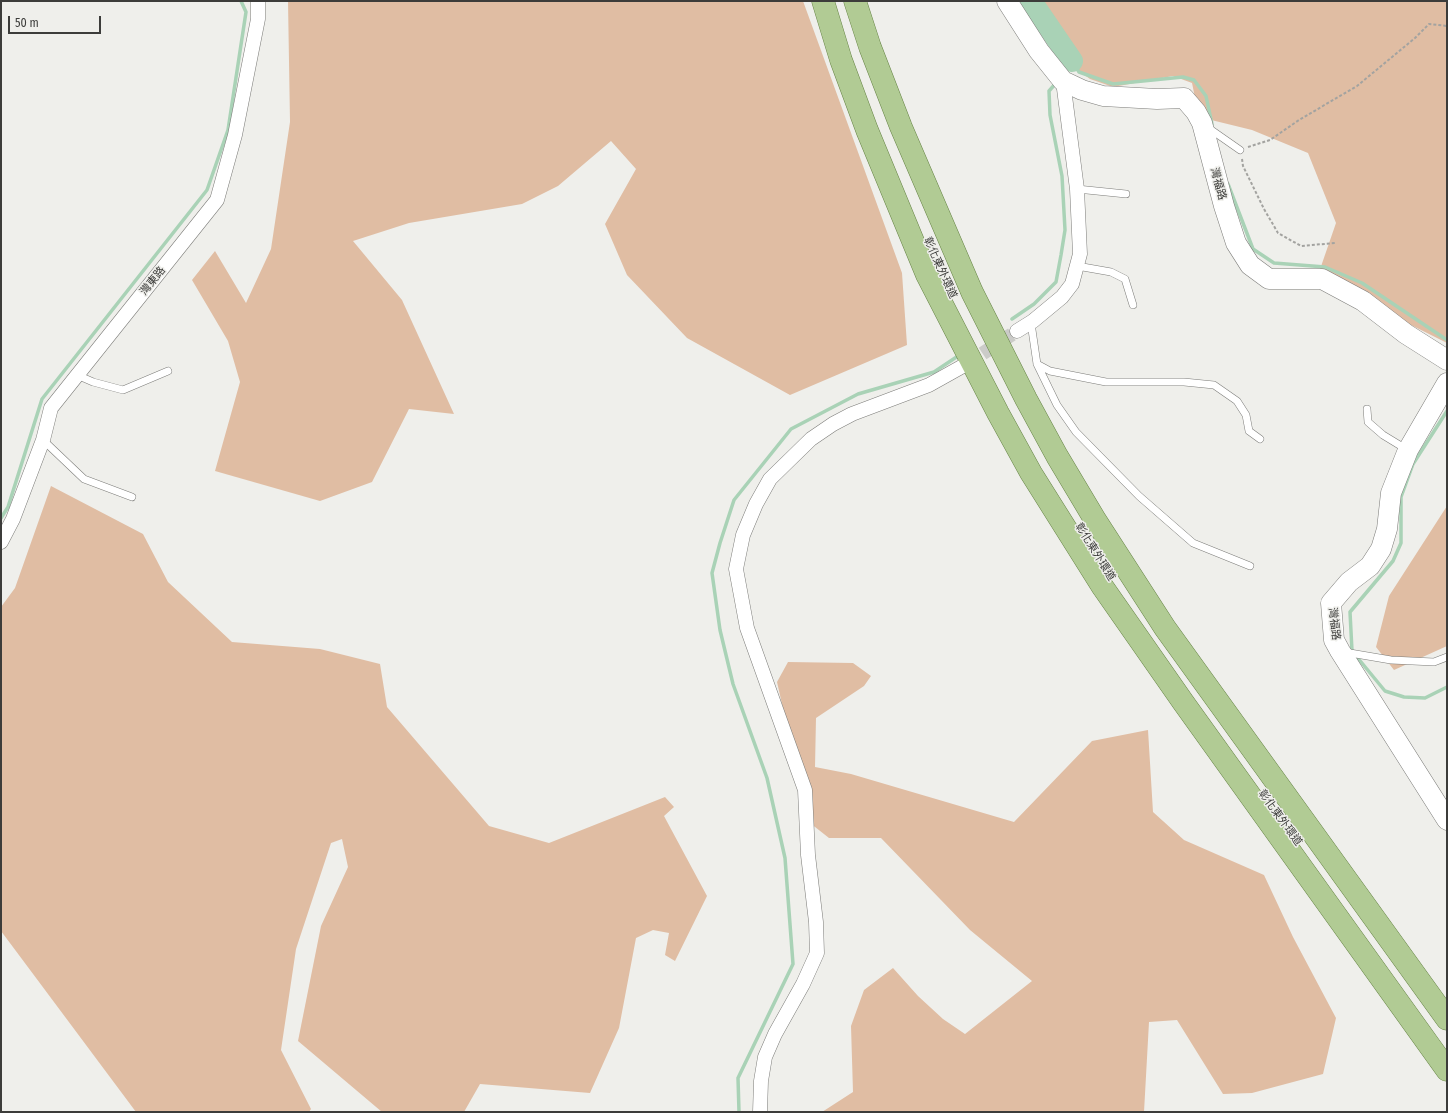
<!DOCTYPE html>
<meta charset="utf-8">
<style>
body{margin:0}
#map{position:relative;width:1448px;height:1113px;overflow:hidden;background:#efefeb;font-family:"Fira Sans Condensed",sans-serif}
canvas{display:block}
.frame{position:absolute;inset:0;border:2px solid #3c3c3a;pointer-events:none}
.scale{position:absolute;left:8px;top:16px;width:93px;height:18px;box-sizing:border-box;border:2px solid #3c3c3a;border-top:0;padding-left:5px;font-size:12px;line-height:14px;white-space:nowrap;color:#3c3c3a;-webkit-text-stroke:3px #efefeb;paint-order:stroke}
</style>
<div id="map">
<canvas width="1448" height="1113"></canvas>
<div class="frame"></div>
<div class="scale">50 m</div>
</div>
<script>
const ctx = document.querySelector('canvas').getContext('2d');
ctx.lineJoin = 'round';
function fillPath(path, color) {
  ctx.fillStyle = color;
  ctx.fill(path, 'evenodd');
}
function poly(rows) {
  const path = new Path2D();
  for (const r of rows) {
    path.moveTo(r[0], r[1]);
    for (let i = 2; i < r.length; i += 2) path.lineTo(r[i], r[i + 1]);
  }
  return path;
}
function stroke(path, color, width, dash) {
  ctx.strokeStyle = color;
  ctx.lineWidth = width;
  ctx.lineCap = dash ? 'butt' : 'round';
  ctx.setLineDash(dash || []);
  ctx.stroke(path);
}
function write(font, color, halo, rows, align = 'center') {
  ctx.font = font + ' "Fira Sans Condensed","Noto Sans TC",sans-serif';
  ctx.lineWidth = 3;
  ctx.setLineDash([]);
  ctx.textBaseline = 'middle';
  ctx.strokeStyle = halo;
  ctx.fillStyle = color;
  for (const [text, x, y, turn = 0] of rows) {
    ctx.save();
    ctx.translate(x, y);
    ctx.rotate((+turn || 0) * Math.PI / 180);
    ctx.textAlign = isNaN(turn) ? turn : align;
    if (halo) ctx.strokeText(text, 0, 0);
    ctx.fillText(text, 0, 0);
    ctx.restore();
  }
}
fillPath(poly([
 [288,1,803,1,902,273,907,345,790,395,687,338,627,275,605,224,636,169,611,141,558,186,522,204,409,223,353,241,402,300,454,414,409,409,372,482,320,501,215,471,240,382,228,341,192,280,215,251,246,303,271,249,290,122],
 [1021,1,1447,1,1447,343,1317,278,1336,223,1308,153,1252,130,1199,117,1192,83,1173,76,1113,87,1090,79,1066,62],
 [51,486,143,534,168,582,232,642,320,649,380,664,387,707,489,826,549,843,665,797,674,807,664,816,707,896,675,961,665,955,669,933,653,930,636,938,619,1028,590,1093,480,1084,464,1112,382,1112,298,1041,321,926,348,867,342,839,331,843,296,949,281,1050,311,1109,309,1112,136,1112,1,931,1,607,15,588],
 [1447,506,1447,646,1394,670,1376,647,1389,596],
 [788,662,853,663,871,676,864,686,816,718,815,767,851,774,1014,822,1092,741,1148,730,1153,812,1184,840,1264,875,1293,937,1336,1018,1323,1074,1252,1093,1223,1094,1177,1020,1149,1022,1144,1112,822,1112,853,1092,851,1026,864,990,893,968,918,996,943,1019,965,1034,1032,981,970,930,881,838,829,838,810,823,800,783,777,682]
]), '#e0bda3');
stroke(poly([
 [1064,71,1072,61,1079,72,1113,84,1183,77,1194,80,1206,96,1212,124],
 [1228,184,1253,249,1274,263,1325,267,1362,283,1447,340],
 [1012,319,1034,304,1056,282,1061,255,1065,230,1062,176,1050,115,1049,91,1056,83],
 [1447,411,1413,464,1401,497,1401,543,1393,561,1350,612,1352,651,1385,691,1404,697,1425,698,1447,687],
 [1,518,8,507,42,399,207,190,228,130,246,12,241,1],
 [739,1112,738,1078,793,964,785,858,767,778,733,684,720,630,712,573,720,543,734,500,791,429,858,394,934,372,958,356]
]), '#a9d2b6', 3.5);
stroke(poly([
 [1031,1,1072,61]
]), '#a9d2b6', 22);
stroke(poly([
 [965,365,1017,331]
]), '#cbcbc8', 14, [14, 7]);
const lane = poly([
 [1207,127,1240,150],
 [1077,189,1126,194],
 [1077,266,1111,272,1125,279,1133,305],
 [1031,323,1037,364,1050,371,1106,382,1184,382,1214,385,1237,401,1246,415,1249,431,1260,439],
 [1037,364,1057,405,1076,432,1139,496,1193,543,1250,566],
 [77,375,93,382,123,390,168,371],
 [1367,409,1368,422,1383,435,1406,449],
 [43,440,84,479,132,497],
 [1344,652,1391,660,1434,662,1447,657]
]);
const street = poly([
 [1017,331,1033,321,1062,297,1072,284,1080,254,1077,189,1063,81],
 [1,542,13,519,43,440,51,408,217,200,235,135,258,19,258,1],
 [760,1112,761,1081,765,1057,775,1034,803,984,817,953,816,922,808,855,805,790,747,628,736,569,743,535,756,504,770,479,811,439,833,424,852,414,929,385,963,366]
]);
const secondary = poly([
 [1007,1,1039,51,1063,81,1082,90,1103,96,1157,99,1184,98,1196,112,1202,123,1224,206,1236,243,1250,265,1269,279,1322,279,1363,301,1406,334,1447,360],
 [1447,383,1408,450,1391,493,1387,529,1381,549,1370,566,1349,582,1331,603,1334,640,1340,651,1447,820]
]);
const primary = poly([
 [823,1,841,60,867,130,927,275,998,413,1031,473,1102,586,1183,702,1447,1070],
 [855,1,870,47,901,127,972,292,1026,399,1057,456,1094,518,1165,628,1447,1019]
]);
stroke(lane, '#7c7c79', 8);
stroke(street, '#7c7c79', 15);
stroke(secondary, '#7c7c79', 21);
stroke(primary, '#668346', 23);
stroke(poly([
 [1248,147,1270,140,1299,120,1357,86,1415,38,1429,24,1447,26],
 [1242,159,1243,166,1264,209,1278,233,1301,246,1335,243]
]), '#a3a3a0', 2, [3, 2]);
stroke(lane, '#fff', 7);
stroke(street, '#fff', 14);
stroke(secondary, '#fff', 20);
stroke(primary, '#b1cb94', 22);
write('11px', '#3c3c3a', '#efefeb', [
 ["灣福路",1218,184,75],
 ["彰化東外環道",940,268,66],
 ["灣東路",153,281,-51],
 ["彰化東外環道",1095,552,58],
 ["灣福路",1334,624,83],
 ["彰化東外環道",1280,818,54]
]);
</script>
